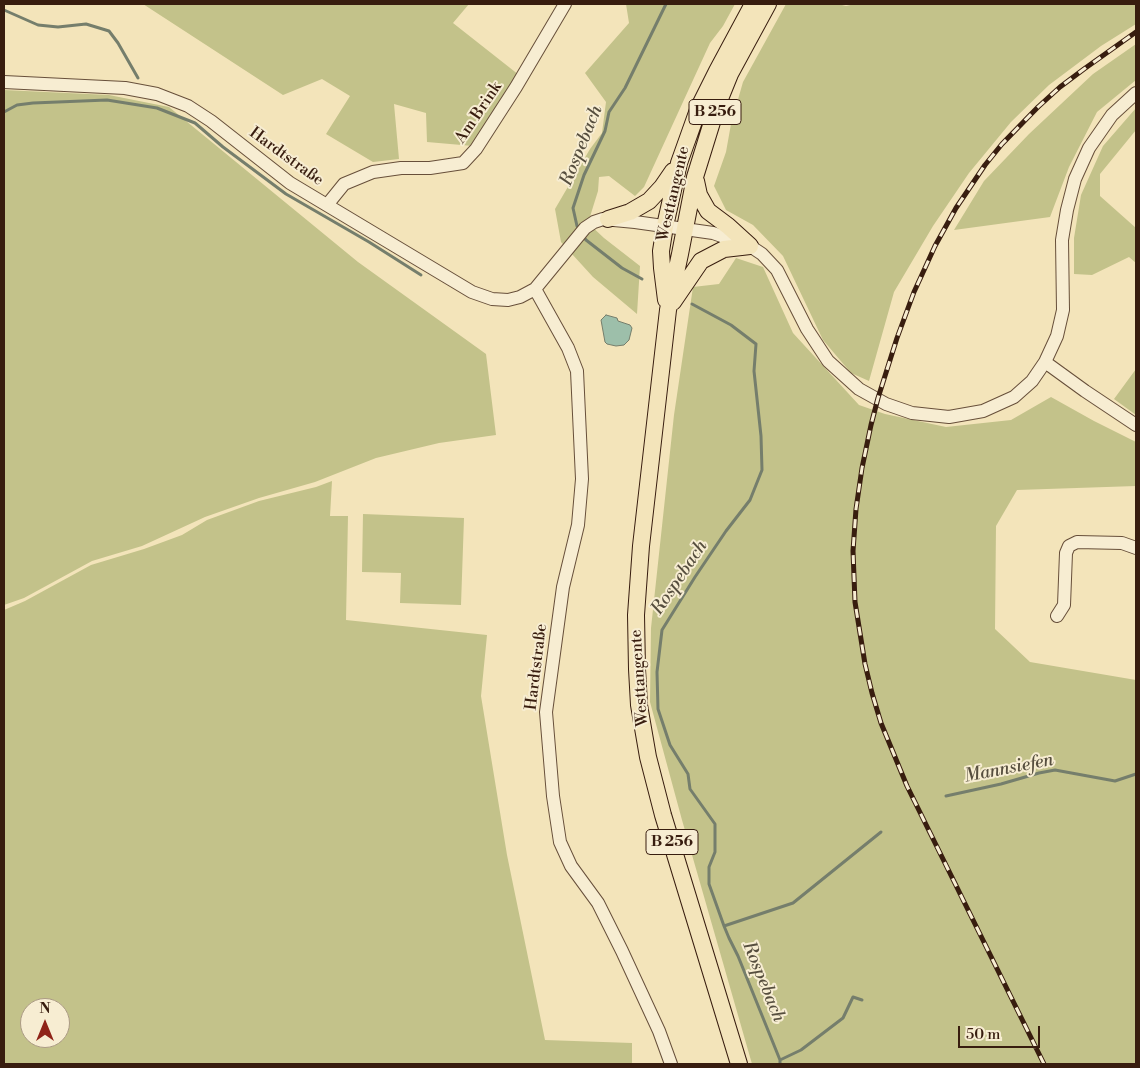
<!DOCTYPE html>
<meta charset="utf-8">
<style>
body{margin:0}
#map{position:relative;width:1140px;height:1068px;overflow:hidden;background:#f3e4ba;font-family:"Libre Bodoni",serif}
canvas{display:block}
.frame{position:absolute;inset:0;border:5px solid #381d0f;pointer-events:none}
.north{position:absolute;left:20px;top:998px;width:50px;height:50px;box-sizing:border-box;background:#f7edd2;border:1px solid #ab9a84;border-radius:50%;rotate:0deg;font-size:14px;font-weight:700;line-height:20px;text-align:center;color:#381d0f}
.north::after{content:'';display:block;margin:auto;width:18px;height:22px;background:#8f2418;clip-path:polygon(50% 0,100% 100%,50% 72%,0 100%)}
.scale{position:absolute;left:958px;top:1026px;width:82px;height:22px;box-sizing:border-box;border:2px solid #381d0f;border-top:0;padding-left:6px;font-size:15px;line-height:18px;white-space:nowrap;color:#381d0f;-webkit-text-stroke:4px #f7edd2;paint-order:stroke}
</style>
<div id="map">
<canvas width="1140" height="1068"></canvas>
<div class="frame"></div>
<div class="north">N</div>
<div class="scale">50 m</div>
</div>
<script>
const ctx = document.querySelector('canvas').getContext('2d');
ctx.lineJoin = 'round';
function fillPath(path, color) {
  ctx.fillStyle = color;
  ctx.fill(path, 'evenodd');
}
function poly(rows) {
  const path = new Path2D();
  for (const r of rows) {
    path.moveTo(r[0], r[1]);
    for (let i = 2; i < r.length; i += 2) path.lineTo(r[i], r[i + 1]);
  }
  return path;
}
function stroke(path, color, width, dash) {
  ctx.strokeStyle = color;
  ctx.lineWidth = width;
  ctx.lineCap = dash ? 'butt' : 'round';
  ctx.setLineDash(dash || []);
  ctx.stroke(path);
}
function write(font, color, halo, rows, align = 'center') {
  ctx.font = font + ' "Libre Bodoni",serif';
  ctx.lineWidth = 4;
  ctx.setLineDash([]);
  ctx.textBaseline = 'middle';
  ctx.strokeStyle = halo;
  ctx.fillStyle = color;
  for (const [text, x, y, turn = 0] of rows) {
    ctx.save();
    ctx.translate(x, y);
    ctx.rotate((+turn || 0) * Math.PI / 180);
    ctx.textAlign = isNaN(turn) ? turn : align;
    if (halo) ctx.strokeText(text, 0, 0);
    ctx.fillText(text, 0, 0);
    ctx.restore();
  }
}
fillPath(poly([
 [143,4,469,4,453,23,519,75,473,146,427,142,426,113,394,104,399,159,373,162,326,134,350,96,322,79,283,95],
 [626,4,735,4,723,26,710,43,644,187,635,196,609,176,599,177,598,191,588,223,604,238,640,266,637,314,593,277,561,242,555,209,590,149,602,133,606,102,585,73,629,23],
 [786,4,838,4,846,6,855,4,1136,4,1136,24,1101,46,1049,85,1011,122,969,173,933,226,894,292,869,381,851,373,823,340,783,256,753,225,726,210,714,186,726,152,731,124,743,82],
 [1136,44,1136,80,1097,112,1069,167,1050,217,954,230,984,181,1029,134,1093,74],
 [4,90,109,95,169,107,358,262,486,354,496,435,439,443,376,458,315,482,259,498,205,517,142,546,92,561,24,598,4,605],
 [1136,108,1136,130,1100,174,1100,196,1136,228,1136,263,1129,257,1092,275,1074,274,1074,238,1081,195,1103,146],
 [736,258,763,267,793,333,859,405,885,414,946,427,1011,420,1051,397,1094,421,1136,442,1136,486,1017,490,996,526,995,629,1030,662,1136,680,1136,1064,752,1064,682,820,650,702,651,628,674,415,693,287,719,284],
 [1136,369,1136,415,1114,399],
 [332,481,330,516,348,516,346,620,487,635,481,696,507,855,545,1040,632,1043,632,1064,4,1064,4,610,25,601,91,565,144,549,182,535,207,520,259,501,316,487],
 [30,1008,60,1008,60,1038,30,1038],
 [363,514,464,518,461,605,400,603,401,573,362,572]
]), '#c3c28a');
const water = poly([
 [606,315,617,318,618,321,630,325,632,328,629,340,624,345,616,346,607,344,605,342,601,320,606,315]
]);
fillPath(water, '#9dbfaa');
stroke(water, '#757e6c', 1);
stroke(poly([
 [4,10,38,25,58,27,86,24,109,31,118,43,138,78],
 [4,112,17,105,33,103,107,100,157,108,195,123,223,147,286,194,369,242,421,275],
 [580,230,577,226,573,208,584,175,605,131,609,112,625,88,666,4],
 [583,236,586,240,622,268,642,279],
 [692,304,731,325,756,344,754,371,761,436,762,470,750,500,726,531,695,577,662,630,657,672,658,709,670,745,688,774,690,789,715,824,715,852,709,867,709,884,724,926,729,938,738,956,780,1060,780,1064],
 [946,796,1001,784,1039,773,1055,770,1115,781,1136,774],
 [724,926,793,903,881,832],
 [780,1060,801,1050,843,1018,853,997,862,1000]
]), '#757e6c', 3);
const minor = poly([
 [4,82,125,88,157,94,188,106,211,121,290,183,472,292,492,299,508,300,520,297,535,289,585,228,594,222,603,219,635,222,713,233,750,246,762,254,777,270,807,329,828,361,859,389,886,404,912,413,949,417,983,411,1014,397,1032,381,1045,362,1057,336,1063,310,1062,240,1067,210,1075,179,1089,148,1112,115,1136,93],
 [327,205,344,184,373,172,401,168,430,168,463,163,476,149,516,87,565,4],
 [535,289,568,348,577,371,582,479,578,525,563,587,546,712,553,796,560,842,571,866,598,903,622,951,659,1031,671,1064],
 [1045,362,1085,391,1136,425],
 [1057,616,1064,605,1066,553,1069,546,1077,542,1122,543,1136,548]
]);
const major = poly([
 [696,181,699,195,708,211,728,226,750,246],
 [608,219,630,212,649,201,662,187,673,171],
 [666,300,662,268,661,251,665,226,679,163,699,107,717,71,753,4],
 [673,302,701,261,724,249,750,246],
 [739,1064,663,815,648,757,639,705,637,669,636,615,641,546,668,310,680,254,695,177,717,106,730,74,768,4]
]);
stroke(minor, '#674f3a', 14);
stroke(major, '#381d0f', 18);
stroke(minor, '#f7edd2', 12);
stroke(major, '#f3e4ba', 16);
const rail = poly([
 [1044,1064,907,786,881,723,872,693,865,664,855,602,853,551,856,509,862,468,871,425,878,398,897,338,914,292,925,268,935,246,956,208,985,165,1002,144,1038,107,1060,87,1084,69,1136,32]
]);
stroke(rail, '#381d0f', 5);
stroke(rail, '#f7edd2', 3, [9]);
for (const [x, y, w] of [
 [715,112,52],
 [672,842,52]
]) {
  const box = new Path2D();
  box.roundRect(x - w / 2, y - 12.5, w, 25, 4);
  ctx.fillStyle = '#f7edd2';
  ctx.fill(box);
  stroke(box, '#381d0f', 1);
}
write('bold 15px', '#381d0f', null, [
 ["B 256",715,112],
 ["B 256",672,842]
]);
write('16px', '#381d0f', '#f7edd2', [
 ["Am Brink",479,113,-56],
 ["Hardtstraße",286,157,36],
 ["Westtangente",674,194,-77],
 ["Hardtstraße",537,667,-83],
 ["Westtangente",640,678,-94]
]);
write('italic 18px', '#564e3e', '#f7edd2', [
 ["Rospebach",582,146,-68],
 ["Rospebach",680,578,-56],
 ["Mannsiefen",1009,769,-11],
 ["Rospebach",763,982,68]
]);
</script>
